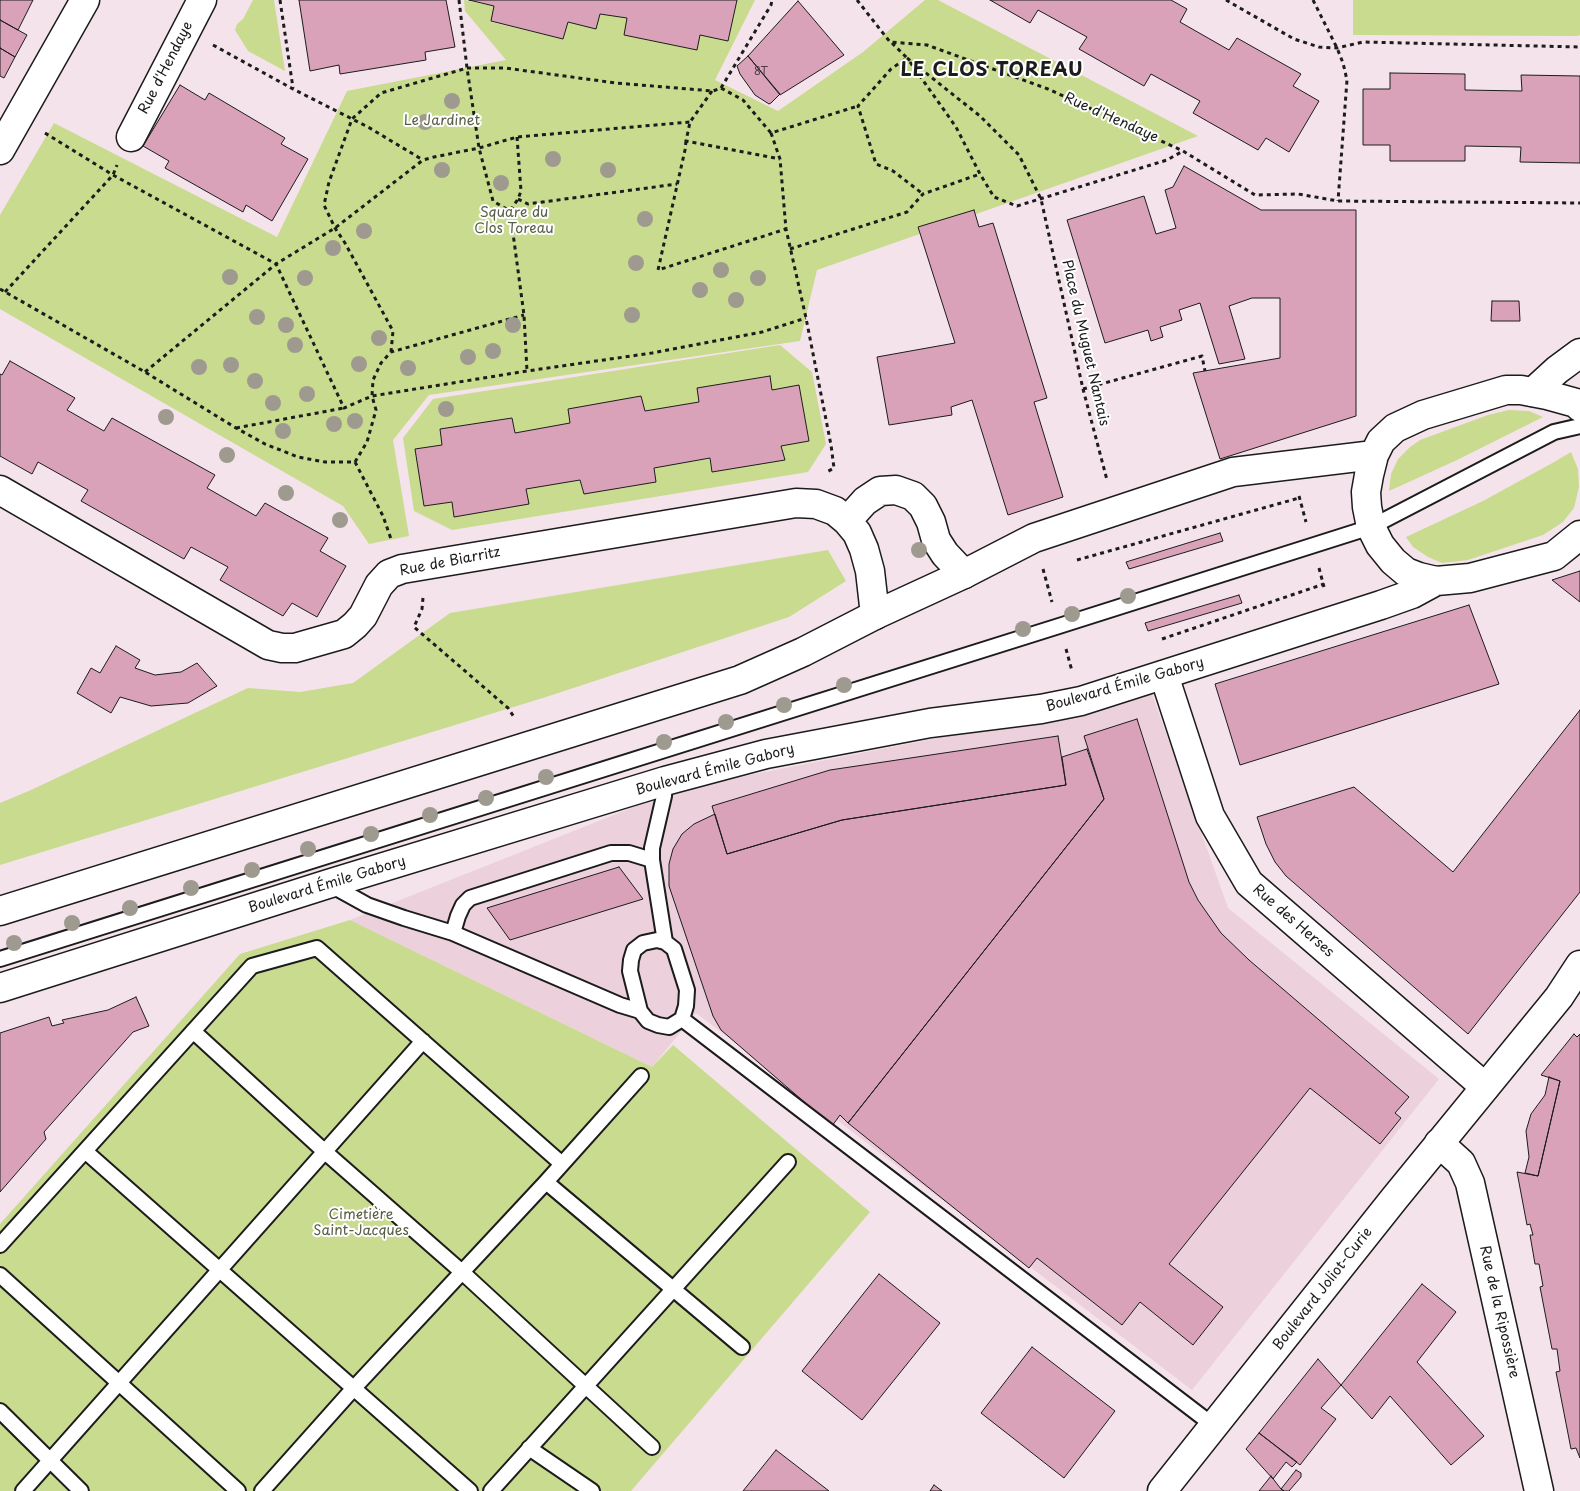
<!DOCTYPE html>
<meta charset="utf-8">
<style>
body{margin:0}
canvas{display:block;background:#f4e3ea}
</style>
<canvas width="1580" height="1491"></canvas>
<script>
const ctx = document.querySelector('canvas').getContext('2d');
ctx.lineJoin = 'round';
function fillPath(path, color) {
  ctx.fillStyle = color;
  ctx.fill(path, 'evenodd');
}
function poly(rows) {
  const path = new Path2D();
  for (const r of rows) {
    path.moveTo(r[0], r[1]);
    for (let i = 2; i < r.length; i += 2) path.lineTo(r[i], r[i + 1]);
  }
  return path;
}
function stroke(path, color, width, dash) {
  ctx.strokeStyle = color;
  ctx.lineWidth = width;
  ctx.lineCap = dash ? 'butt' : 'round';
  ctx.setLineDash(dash || []);
  ctx.stroke(path);
}
function write(font, color, halo, rows, align = 'center') {
  ctx.font = font + ' "Playpen Sans",sans-serif';
  ctx.lineWidth = 4;
  ctx.setLineDash([]);
  ctx.textBaseline = 'middle';
  ctx.strokeStyle = halo;
  ctx.fillStyle = color;
  for (const [text, x, y, turn = 0] of rows) {
    ctx.save();
    ctx.translate(x, y);
    ctx.rotate((+turn || 0) * Math.PI / 180);
    ctx.textAlign = isNaN(turn) ? turn : align;
    if (halo) ctx.strokeText(text, 0, 0);
    ctx.fillText(text, 0, 0);
    ctx.restore();
  }
}
fillPath(poly([
 [1152,694,1228,908,1439,1079,1192,1390,696,1013,652,1067,350,920,679,789,1054,715,1133,699]
]), '#ecd0db');
fillPath(poly([
 [253,0,274,0,285,71,248,51,235,30,237,24,243,19],
 [464,0,494,6,491,22,563,39,568,22,600,14,627,18,624,35,696,50,700,35,728,41,737,0,755,0,715,80,778,111,863,52,925,0,938,0,1198,136,817,270,800,341,429,395,393,440,409,536,369,544,343,506,0,309,0,215,54,123,277,237,347,91,506,60,465,11],
 [1353,0,1580,0,1580,35,1577,36,1353,35],
 [780,345,812,372,826,444,808,472,452,530,414,511,403,438,433,399],
 [769,376,772,390,799,385,809,441,781,446,784,460,712,472,710,458,654,468,656,482,584,494,580,480,526,489,528,504,454,517,452,502,424,506,415,449,442,445,440,429,512,418,515,433,570,423,569,409,641,396,645,411,699,402,698,388],
 [1509,410,1529,411,1543,417,1457,460,1389,491,1391,474,1398,459,1410,447,1420,440,1488,415],
 [1571,452,1578,469,1579,487,1574,508,1563,522,1543,535,1468,560,1442,563,1428,557,1413,547,1406,537,1483,501,1556,461],
 [828,550,846,581,789,617,546,697,0,865,0,803,31,790,248,688,300,692,353,683,450,613],
 [350,920,652,1067,673,1045,870,1212,631,1491,0,1491,0,1224,240,954]
]), '#c9db8f');
const building = poly([
 [0,0,33,0,18,30,0,20,0,0],
 [299,0,446,0,455,47,425,52,426,60,340,74,339,65,310,71,299,0],
 [469,0,737,0,728,41,700,35,697,50,624,35,627,18,600,14,596,29,568,22,563,39,491,21,494,6,469,0],
 [990,0,1171,0,1187,9,1180,22,1229,50,1237,38,1301,74,1293,86,1319,101,1289,152,1266,138,1258,150,1193,113,1200,101,1151,74,1144,86,1079,49,1087,37,1038,10,1030,23,990,0],
 [798,1,844,55,780,95,748,56,798,1],
 [0,20,27,35,15,57,0,48,0,20],
 [0,48,15,57,4,78,0,76,0,48],
 [748,56,780,94,771,103,769,104,755,95,740,74,737,66,748,56],
 [1390,73,1465,74,1465,90,1522,91,1521,75,1580,76,1580,163,1520,162,1521,147,1465,146,1465,161,1390,161,1390,145,1363,145,1363,89,1390,89,1390,73],
 [180,85,205,100,209,93,285,138,281,144,308,159,272,221,246,205,243,212,165,168,169,161,143,146,180,85],
 [1184,166,1261,210,1356,210,1356,416,1220,459,1193,373,1280,358,1280,298,1252,298,1229,306,1245,359,1219,364,1200,303,1179,310,1182,320,1160,327,1163,337,1151,341,1148,330,1105,343,1067,220,1144,196,1156,234,1176,228,1165,190,1173,187,1184,166],
 [974,210,979,227,993,223,1047,398,1034,402,1063,497,1008,515,972,400,951,407,952,415,889,425,877,357,955,343,918,227,974,210],
 [1492,301,1519,301,1520,321,1491,321,1492,301],
 [10,361,75,398,67,410,104,431,112,418,215,475,207,488,256,516,265,503,328,538,320,551,346,566,317,617,292,603,283,616,220,580,228,567,191,547,184,559,81,501,88,490,38,462,32,474,0,456,0,374,2,375,10,361],
 [770,376,772,390,799,385,809,441,781,446,785,460,712,472,710,458,654,468,656,482,584,494,580,480,526,489,529,504,454,517,452,502,424,506,415,449,442,445,440,429,512,418,515,433,570,423,568,409,641,396,645,411,699,402,697,388,770,376],
 [1220,533,1223,541,1129,569,1126,562,1220,533],
 [1580,571,1580,602,1552,580,1580,571],
 [1239,595,1242,603,1148,631,1145,623,1239,595],
 [1469,605,1499,684,1240,765,1215,684,1469,605],
 [116,646,140,660,135,668,155,675,181,672,197,663,217,686,188,703,151,706,120,697,111,713,77,693,91,668,100,673,116,646],
 [1580,710,1580,892,1468,1034,1286,876,1275,862,1266,844,1257,817,1354,787,1453,872,1580,710],
 [1137,719,1189,882,1198,900,1221,933,1249,960,1409,1097,1395,1113,1401,1118,1380,1144,1310,1088,1169,1264,1223,1307,1193,1345,1140,1302,1122,1325,1037,1258,1029,1268,848,1123,1104,799,1084,736,1137,719],
 [1058,736,1066,785,842,820,727,854,712,806,830,770,1058,736],
 [1087,749,1104,799,848,1123,840,1115,832,1126,721,1030,713,1016,669,886,669,864,673,849,682,834,694,824,715,814,727,854,842,820,1066,785,1062,757,1087,749],
 [619,867,643,899,510,940,487,908,619,867],
 [136,997,149,1026,133,1032,44,1132,46,1139,0,1192,0,1033,49,1017,52,1026,64,1023,62,1020,108,1010,136,997],
 [1574,1034,1577,1037,1580,1034,1580,1458,1576,1448,1571,1449,1556,1372,1560,1371,1557,1349,1552,1349,1540,1287,1543,1286,1539,1264,1535,1264,1530,1235,1533,1235,1530,1224,1527,1225,1517,1172,1538,1176,1560,1081,1541,1075,1574,1034],
 [1549,1077,1560,1081,1538,1176,1525,1173,1529,1157,1526,1131,1531,1114,1545,1095,1549,1077],
 [879,1274,940,1323,862,1420,802,1371,879,1274],
 [1422,1284,1456,1312,1417,1362,1484,1436,1451,1465,1390,1396,1372,1419,1341,1385,1422,1284],
 [1032,1347,1115,1411,1064,1478,981,1413,1032,1347],
 [1318,1359,1341,1385,1321,1408,1336,1419,1300,1465,1259,1433,1318,1359],
 [1259,1433,1297,1462,1292,1467,1286,1462,1273,1479,1246,1449,1259,1433],
 [776,1450,829,1491,743,1491,776,1450],
 [1296,1470,1301,1473,1301,1477,1289,1491,1284,1491,1281,1489,1296,1470],
 [1271,1476,1281,1489,1284,1491,1259,1491,1271,1476],
 [934,1485,942,1491,930,1491,934,1485]
]);
fillPath(building, '#d9a2b8');
stroke(building, '#1c1c1c', 1);
const lane = poly([
 [329,884,367,905,404,918,453,933,620,1005,640,1011],
 [453,933,458,916,463,905,470,898,611,853,629,853,652,860],
 [657,940,665,942,674,949,687,990,686,1006,682,1019,669,1027,658,1025,648,1021,640,1011,630,971,631,960,634,950,643,943,657,940],
 [665,942,652,860,652,848,664,796,665,781],
 [0,959,1059,626,1371,527,1554,432,1580,426],
 [682,1019,1214,1426],
 [193,1031,324,1151,462,1272,652,1447],
 [85,1151,470,1491],
 [546,1182,742,1347],
 [0,1245,252,966,317,948,562,1164],
 [0,1275,238,1491],
 [0,1411,81,1491],
 [529,1448,592,1491],
 [23,1491,423,1041],
 [262,1491,353,1389,546,1182,641,1076],
 [491,1491,788,1162]
]);
const street = poly([
 [131,137,202,0],
 [0,150,85,0],
 [0,490,268,645,282,648,295,648,344,634,355,625,363,616,379,585,389,574,402,569,796,503,816,504,835,511,847,521],
 [875,615,870,571,864,549,857,533,847,521,865,501,880,491,896,490,913,496,923,506,931,522,936,540,945,554,964,574],
 [1164,675,1210,816,1249,883,1485,1087],
 [1439,1143,1461,1163,1470,1183,1539,1491]
]);
const secondary = poly([
 [1533,392,1557,370,1580,353],
 [1162,1491,1394,1199,1559,997,1580,965]
]);
const primary = poly([
 [1580,407,1576,403,1547,395,1521,390,1506,390,1423,415,1395,428,1381,441,1374,455,1369,475,1366,492,1367,507,1371,527,1380,545,1393,561,1406,572,1419,577,1436,581,1470,578,1554,556,1580,535],
 [0,911,740,680,803,652,875,615,964,574,1034,538,1233,472,1374,455],
 [0,988,328,884,665,781,766,754,930,723,1041,709,1081,701,1381,605,1412,594,1436,581]
]);
stroke(lane, '#1c1c1c', 18);
stroke(street, '#1c1c1c', 31);
stroke(secondary, '#1c1c1c', 31);
stroke(primary, '#1c1c1c', 31);
stroke(poly([
 [280,0,293,88],
 [459,0,467,68,479,148,493,201,510,211],
 [857,0,890,42,927,45,1048,89,1183,151,1255,195,1298,194,1338,201,1580,203],
 [1226,0,1294,39,1319,47,1337,48,1363,42,1580,47],
 [1313,0,1337,48,1343,63,1347,80,1338,201],
 [892,43,907,58,891,69,858,106,876,164,893,171,923,194],
 [213,45,293,89,368,127,423,160],
 [907,58,980,116,1019,155,1041,199,1083,389,1107,480],
 [910,62,956,127,980,174,994,197,1017,206,1167,160,1183,151],
 [721,88,771,5,772,0],
 [712,91,690,122,686,141,780,159],
 [45,133,113,175,276,264,344,408,372,396,527,371,652,353,762,332,806,318],
 [771,133,780,159,786,229,806,318,831,445,834,468,825,473],
 [517,137,521,191,518,199,510,211,524,315,527,371],
 [686,141,685,150,658,270,786,229],
 [518,199,528,204,677,184],
 [790,249,907,212,923,194,980,174],
 [0,289,145,372,236,428,265,444,298,457,325,462,355,462],
 [5,292,113,175,117,165],
 [391,352,393,331,345,243,335,228,324,205,329,182,352,119,381,93,467,68,505,68,616,83,713,91,721,88,743,100,771,133,858,106],
 [145,372,276,264,335,228,423,160,434,157,479,148,517,137,690,122],
 [1083,389,1202,356,1205,371],
 [236,428,344,408],
 [355,462,383,516,391,539],
 [355,462,367,442,376,410,372,396,373,380,381,363,391,352,524,315],
 [1299,496,1306,522],
 [1077,560,1299,498],
 [1319,568,1324,587],
 [1043,569,1052,602],
 [423,598,422,609,414,627,508,708,514,717],
 [1162,639,1324,584],
 [1066,649,1072,671]
]), '#1c1c1c', 3, [4, 4]);
stroke(lane, '#fff', 14);
stroke(street, '#fff', 28);
stroke(secondary, '#fff', 28);
stroke(primary, '#fff', 28);
ctx.fillStyle = '#9f9a8f';
for (const [x, y] of [
 [452,101],
 [425,122],
 [553,159],
 [442,170],
 [608,170],
 [501,183],
 [645,219],
 [364,231],
 [333,248],
 [636,263],
 [721,270],
 [230,277],
 [305,278],
 [758,278],
 [700,290],
 [736,300],
 [632,315],
 [257,317],
 [286,325],
 [513,325],
 [379,338],
 [295,345],
 [493,351],
 [468,357],
 [359,364],
 [231,365],
 [199,367],
 [408,368],
 [255,381],
 [307,394],
 [273,403],
 [446,409],
 [166,417],
 [355,421],
 [334,424],
 [283,431],
 [227,455],
 [286,493],
 [340,520],
 [919,550],
 [1128,596],
 [1072,614],
 [1023,629],
 [844,685],
 [784,705],
 [726,722],
 [664,742],
 [546,777],
 [486,798],
 [430,815],
 [371,834],
 [308,849],
 [252,870],
 [191,888],
 [130,908],
 [72,923],
 [14,943]
]) {
  ctx.beginPath();
  ctx.arc(x, y, 8, 0, 2 * Math.PI);
  ctx.fill();
}
write('11px', '#4b3e43', null, [
 ["8T",761,72]
]);
write('14px', '#1c1c1c', '#fff', [
 ["Rue d'Hendaye",166,68,-63],
 ["Rue d'Hendaye",1111,118,24],
 ["Place du Muguet Nantais",1085,343,77],
 ["Rue de Biarritz",450,562,-11],
 ["Boulevard Émile Gabory",1125,685,-16],
 ["Boulevard Émile Gabory",715,770,-15],
 ["Boulevard Émile Gabory",327,885,-17],
 ["Rue des Herses",1293,921,41],
 ["Boulevard Joliot-Curie",1323,1289,-52],
 ["Rue de la Ripossière",1499,1312,77]
]);
write('14px', '#595f44', '#fff', [
 ["Le Jardinet",442,121],
 ["Square du",514,213],
 ["Clos Toreau",514,229],
 ["Cimetière",361,1215],
 ["Saint-Jacques",361,1231]
]);
ctx.letterSpacing = '1px';
write('bold 19px', '#1c1c1c', '#fff', [
 ["LE CLOS TOREAU",992,71]
]);
ctx.letterSpacing = '0px';
</script>
